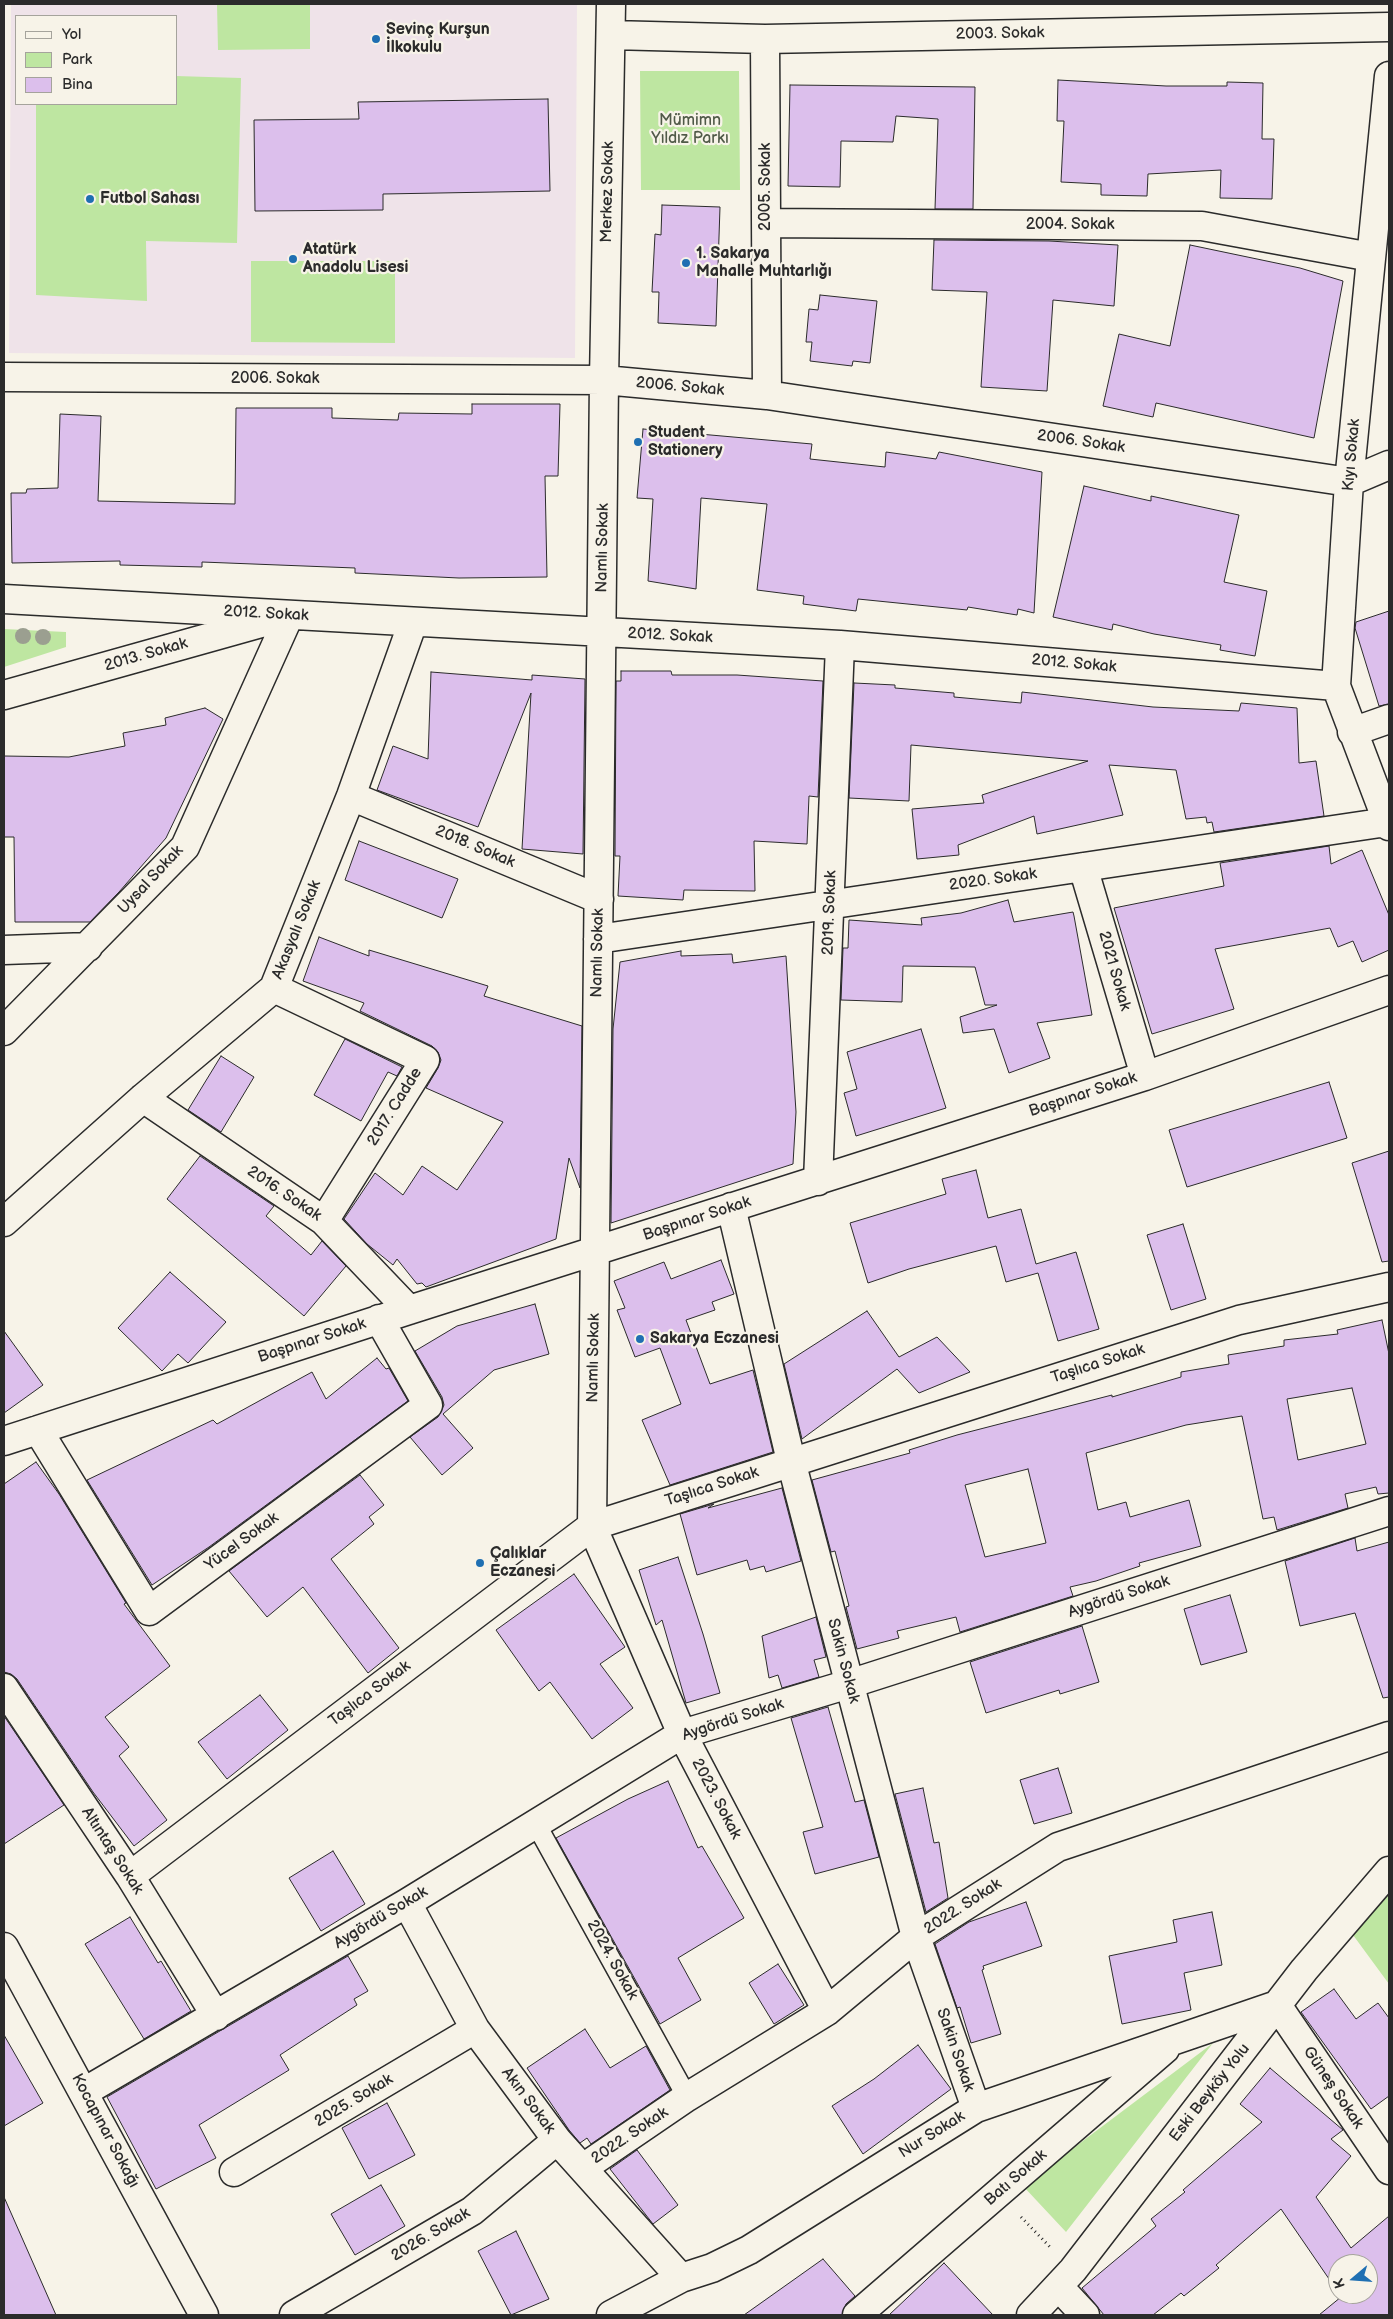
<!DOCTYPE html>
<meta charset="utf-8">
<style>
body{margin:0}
#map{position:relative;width:1393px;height:2319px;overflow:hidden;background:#f7f3e8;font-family:"Balsamiq Sans",sans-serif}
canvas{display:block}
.frame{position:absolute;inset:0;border:5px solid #2b2b2b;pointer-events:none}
.legend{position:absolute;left:15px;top:15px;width:162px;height:90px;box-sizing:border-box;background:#f7f3e8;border:1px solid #a5a39c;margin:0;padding:6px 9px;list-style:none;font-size:15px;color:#2b2b2b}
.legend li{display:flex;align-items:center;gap:10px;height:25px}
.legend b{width:25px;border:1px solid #a5a39c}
.north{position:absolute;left:1328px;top:2254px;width:50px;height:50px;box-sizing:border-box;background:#f7f3e8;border:1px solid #a5a39c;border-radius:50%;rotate:252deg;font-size:14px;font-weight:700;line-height:20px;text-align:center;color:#2b2b2b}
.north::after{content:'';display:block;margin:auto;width:18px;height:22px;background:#1f6fb2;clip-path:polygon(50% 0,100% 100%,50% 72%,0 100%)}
</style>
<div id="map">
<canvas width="1393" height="2319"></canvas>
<div class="frame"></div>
<ul class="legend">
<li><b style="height:6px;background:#f7f3e8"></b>Yol</li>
<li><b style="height:14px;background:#bee6a1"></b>Park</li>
<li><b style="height:14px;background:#dcbfec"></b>Bina</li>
</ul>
<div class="north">K</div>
</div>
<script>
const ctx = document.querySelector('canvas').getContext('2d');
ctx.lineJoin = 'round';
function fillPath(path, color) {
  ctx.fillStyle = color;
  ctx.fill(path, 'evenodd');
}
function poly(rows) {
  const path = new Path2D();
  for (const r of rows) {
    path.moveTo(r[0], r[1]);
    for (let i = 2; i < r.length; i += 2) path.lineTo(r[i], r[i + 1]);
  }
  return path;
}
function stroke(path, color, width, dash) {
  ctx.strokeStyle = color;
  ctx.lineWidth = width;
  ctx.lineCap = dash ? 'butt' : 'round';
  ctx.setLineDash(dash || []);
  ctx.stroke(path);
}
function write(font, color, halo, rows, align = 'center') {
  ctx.font = font + ' "Balsamiq Sans",sans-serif';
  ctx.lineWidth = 4.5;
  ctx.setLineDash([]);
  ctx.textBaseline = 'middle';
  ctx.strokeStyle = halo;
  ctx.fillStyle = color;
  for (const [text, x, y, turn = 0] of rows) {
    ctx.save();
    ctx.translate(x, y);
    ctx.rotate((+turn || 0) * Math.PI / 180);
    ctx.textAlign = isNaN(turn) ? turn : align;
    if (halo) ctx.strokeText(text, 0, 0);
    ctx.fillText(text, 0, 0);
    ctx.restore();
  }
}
fillPath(poly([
 [11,4,577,4,575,358,9,353],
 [16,16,176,16,176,104,16,104]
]), '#efe3e9');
fillPath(poly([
 [217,4,310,4,310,49,218,50],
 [640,71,739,71,740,190,641,190],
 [176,76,241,78,237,243,146,241,147,301,36,295,36,104,176,104],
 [251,261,395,261,395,343,251,342],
 [4,629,66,632,66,647,4,667],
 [1389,1889,1389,1984,1353,1935,1381,1897],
 [1213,2043,1066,2232,1023,2186]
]), '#bee6a1');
const building = poly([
 [1058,80,1166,86,1227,86,1227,82,1263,83,1262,139,1274,139,1272,199,1220,198,1221,170,1148,174,1147,196,1101,195,1101,184,1061,182,1064,121,1057,121,1058,80],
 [790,85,975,87,973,209,935,209,938,119,896,116,893,142,841,141,840,187,788,186,790,85],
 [548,99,550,191,383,194,383,210,255,211,254,120,359,119,358,102,548,99],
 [662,205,720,207,716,326,658,323,659,292,652,292,655,234,661,235,662,205],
 [934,240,1049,241,1118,245,1114,306,1053,300,1047,391,981,387,987,292,932,290,934,240],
 [1190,245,1300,268,1343,281,1314,438,1156,403,1153,417,1103,406,1119,334,1170,346,1190,245],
 [820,295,877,301,870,363,853,361,852,366,810,361,812,342,806,342,809,309,818,310,820,295],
 [472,404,560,404,558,476,545,476,547,577,459,578,355,573,355,568,202,562,202,567,120,565,120,561,12,563,11,493,26,493,27,489,58,488,60,414,101,416,98,501,235,504,236,408,332,408,332,418,398,420,399,413,472,414,472,404],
 [643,429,812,444,810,459,885,467,886,452,936,459,939,452,1042,472,1034,613,1018,609,1017,615,968,607,967,610,858,599,856,611,803,604,804,596,757,590,767,504,701,498,696,589,648,581,653,499,637,498,643,429],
 [1084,486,1151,501,1151,496,1239,515,1224,582,1267,591,1255,656,1220,650,1221,645,1154,634,1113,624,1112,630,1053,617,1084,486],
 [1389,611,1389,704,1379,706,1355,628,1356,622,1389,611],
 [621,671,671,671,672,675,737,675,823,681,818,797,809,796,807,844,754,841,755,891,684,890,683,900,618,896,620,856,615,856,616,681,621,681,621,671],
 [431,672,532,680,532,675,585,679,583,854,522,849,531,693,478,827,377,790,393,746,428,759,431,672],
 [854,683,895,685,895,688,954,693,954,697,1021,703,1022,692,1153,707,1239,711,1241,703,1297,708,1299,763,1316,761,1324,816,1214,832,1212,822,1207,823,1206,817,1186,819,1176,770,1109,765,1123,815,1037,834,1034,816,958,845,959,855,917,859,912,809,984,803,982,795,1088,761,911,745,909,801,849,798,854,683],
 [205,708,223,719,166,838,119,892,90,922,15,922,14,837,4,837,4,756,69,757,125,746,123,733,166,725,165,718,205,708],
 [359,841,458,879,442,918,345,880,359,841],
 [1329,846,1331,864,1362,850,1389,915,1389,950,1362,962,1353,941,1338,947,1330,928,1215,949,1234,1009,1152,1034,1114,908,1224,886,1220,863,1329,846],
 [1008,900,1014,922,1073,912,1074,916,1092,1015,1037,1023,1050,1058,1009,1073,994,1029,963,1033,960,1017,997,1005,985,1005,975,967,903,966,902,1002,841,1000,843,948,848,948,849,920,922,925,921,918,961,913,1008,900],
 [319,937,369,956,369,950,488,986,484,996,582,1026,580,1188,569,1158,556,1239,426,1287,422,1283,417,1284,397,1259,393,1265,367,1244,344,1219,375,1173,403,1195,422,1166,457,1190,503,1122,426,1088,438,1068,441,1060,438,1052,432,1046,360,1011,364,1003,303,981,319,937],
 [681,951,681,956,732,954,733,963,786,956,796,1112,793,1164,611,1223,613,1029,620,962,681,951],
 [921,1029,946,1108,856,1136,844,1093,857,1089,847,1052,921,1029],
 [345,1039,402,1067,397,1076,388,1072,361,1121,314,1095,345,1039],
 [221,1056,254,1077,221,1132,188,1110,221,1056],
 [1329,1082,1347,1138,1187,1187,1169,1130,1329,1082],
 [1389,1151,1389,1261,1382,1262,1352,1163,1389,1151],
 [200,1156,274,1206,266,1216,311,1255,322,1241,346,1266,304,1316,167,1199,200,1156],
 [976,1170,988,1218,1021,1209,1036,1264,1076,1252,1099,1329,1058,1341,1038,1273,1006,1282,996,1246,909,1269,868,1283,850,1223,946,1194,942,1179,976,1170],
 [1183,1224,1206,1299,1171,1310,1147,1235,1183,1224],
 [721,1260,734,1294,712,1302,715,1310,686,1320,710,1384,753,1370,773,1452,670,1485,642,1420,681,1404,660,1348,635,1357,617,1310,625,1308,614,1281,664,1262,671,1279,721,1260],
 [170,1272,226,1322,188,1363,178,1354,162,1371,118,1328,170,1272],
 [535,1304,549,1354,494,1370,443,1414,473,1448,442,1475,410,1437,438,1417,444,1405,442,1397,415,1351,457,1326,535,1304],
 [867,1311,899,1357,937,1337,970,1372,919,1393,897,1369,802,1439,784,1364,867,1311],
 [1382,1320,1389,1354,1389,1493,1378,1494,1376,1487,1345,1494,1348,1508,1277,1530,1274,1517,1263,1519,1242,1416,1186,1425,1086,1453,1098,1510,1126,1502,1130,1517,1189,1500,1201,1546,1139,1563,1140,1566,1096,1581,1070,1587,1073,1596,960,1632,956,1617,897,1631,899,1638,857,1649,846,1607,849,1606,835,1551,831,1552,812,1480,910,1453,909,1450,957,1435,1112,1395,1112,1397,1181,1377,1181,1372,1229,1364,1228,1355,1284,1346,1284,1340,1338,1334,1337,1330,1382,1320],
 [1352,1388,1366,1444,1298,1460,1287,1399,1352,1388],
 [1028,1469,1046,1543,985,1557,965,1485,1028,1469],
 [4,1331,43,1385,4,1413,4,1331],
 [377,1358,386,1369,389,1368,408,1401,209,1547,152,1585,87,1480,213,1420,217,1424,312,1372,326,1399,377,1358],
 [36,1462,59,1494,126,1603,124,1604,170,1666,105,1717,129,1747,119,1756,167,1820,134,1846,93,1792,17,1679,11,1674,4,1672,4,1484,36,1462],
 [360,1475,384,1505,369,1517,374,1524,331,1559,399,1648,368,1673,303,1587,267,1617,229,1571,360,1475],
 [782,1488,801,1561,766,1572,764,1566,750,1570,747,1560,697,1575,680,1514,714,1504,708,1508,782,1488],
 [1355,1538,1357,1551,1389,1542,1389,1697,1383,1698,1355,1613,1300,1626,1285,1561,1355,1538],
 [678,1557,703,1634,720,1693,686,1703,662,1620,656,1625,639,1570,678,1557],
 [574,1574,625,1647,600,1664,633,1708,592,1739,550,1682,539,1691,496,1630,574,1574],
 [1230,1595,1247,1652,1201,1665,1184,1609,1230,1595],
 [816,1617,826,1657,814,1660,819,1677,782,1688,778,1675,769,1678,762,1636,816,1617],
 [1082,1626,1099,1682,1060,1694,1059,1690,986,1713,970,1662,1082,1626],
 [260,1695,288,1730,227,1779,198,1742,260,1695],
 [828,1707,855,1802,864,1800,879,1857,815,1874,803,1832,823,1827,791,1718,828,1707],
 [4,1716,64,1805,4,1844,4,1716],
 [1058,1768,1072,1813,1034,1824,1020,1780,1058,1768],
 [668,1781,698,1848,702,1846,744,1918,678,1958,701,2000,660,2024,556,1838,628,1799,668,1781],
 [923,1788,934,1843,939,1842,948,1898,926,1912,895,1794,923,1788],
 [333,1851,365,1904,321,1931,289,1878,333,1851],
 [1026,1902,1042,1946,983,1966,984,1969,982,1970,1001,2034,971,2043,960,2007,957,2008,935,1944,969,1922,1026,1902],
 [1212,1912,1222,1965,1184,1973,1191,2010,1122,2024,1109,1956,1177,1942,1173,1920,1212,1912],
 [130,1917,158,1963,161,1961,191,2011,144,2039,85,1944,130,1917],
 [348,1956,368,1991,354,1999,357,2005,280,2055,289,2070,199,2125,216,2158,156,2189,107,2097,348,1956],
 [778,1964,804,2005,774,2024,749,1983,778,1964],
 [1334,1989,1356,2019,1378,2003,1389,2018,1389,2096,1371,2109,1301,2012,1334,1989],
 [585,2029,610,2068,646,2046,670,2090,591,2144,587,2138,580,2143,569,2130,527,2068,585,2029],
 [4,2035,43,2103,4,2126,4,2035],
 [918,2045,951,2089,863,2154,832,2106,874,2079,918,2045],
 [1270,2068,1343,2130,1331,2139,1351,2156,1316,2197,1351,2248,1389,2216,1389,2315,1319,2315,1341,2297,1339,2294,1368,2294,1368,2264,1338,2264,1338,2292,1281,2209,1216,2265,1219,2268,1184,2296,1181,2293,1153,2315,1104,2315,1082,2288,1156,2226,1151,2219,1185,2192,1183,2190,1262,2122,1240,2104,1270,2068],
 [387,2103,415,2155,369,2179,342,2128,387,2103],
 [637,2150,678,2205,653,2224,610,2169,637,2150],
 [381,2185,405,2226,355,2255,331,2214,381,2185],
 [4,2197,56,2315,4,2315,4,2197],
 [516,2231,549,2299,511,2315,478,2251,516,2231],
 [823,2259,855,2296,846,2304,842,2315,744,2315,823,2259],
 [944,2263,993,2315,889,2315,944,2263]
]);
fillPath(building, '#dcbfec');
stroke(building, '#2b2b2b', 1);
const lane = poly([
 [536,1824,687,2097]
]);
const street = poly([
 [611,4,604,380,592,1526,682,1734,827,2011],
 [611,35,765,39,1389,27],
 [765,39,767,395],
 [1389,76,1349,482,1336,686,1389,826],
 [767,223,1202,226,1371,257],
 [4,377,604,380,767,395,1349,482,1389,465],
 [4,599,840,645,1336,686],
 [4,695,268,621],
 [1352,732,1389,719],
 [351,796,599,899],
 [1083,867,1145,1076],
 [598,939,1387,822],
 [4,950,88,947],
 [274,988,425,1060,324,1221],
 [4,1031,185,847,289,616],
 [143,1098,324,1221,409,1310],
 [818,1181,840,645],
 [731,1207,791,1461,916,1937,976,2108],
 [4,1222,143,1098,274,988,351,796,413,622],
 [38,1430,149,1611,428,1405,379,1319],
 [4,1441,409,1310,1145,1076,1389,990],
 [4,1688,130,1876,216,2016],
 [130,1876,592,1526,1239,1320,1389,1287],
 [407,1903,475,2029,557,2140,681,2278],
 [4,1947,204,2315],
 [84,2092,407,1903,682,1734,849,1684,1389,1511],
 [583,2168,687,2097,827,2011,916,1937,1058,1847,1389,1736],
 [234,2172,475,2029],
 [1059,2287,1085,2315],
 [294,2315,472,2211,557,2140],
 [611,2315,681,2278,712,2268,749,2250,976,2108,1277,2005,1389,2170],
 [857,2315,1165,2049],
 [1031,2315,1073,2270,1304,1970,1389,1871]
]);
stroke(lane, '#2b2b2b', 22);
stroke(street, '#2b2b2b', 31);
stroke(poly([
 [1021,2217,1050,2247]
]), '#2b2b2b', 3, [1, 4]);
stroke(lane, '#f7f3e8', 19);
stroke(street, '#f7f3e8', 28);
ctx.fillStyle = '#9b9f90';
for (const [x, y] of [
 [23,636],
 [43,637]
]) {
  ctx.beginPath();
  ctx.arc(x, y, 8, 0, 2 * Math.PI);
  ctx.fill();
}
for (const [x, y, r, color] of [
 [376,39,5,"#1f6fb2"],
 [90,199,5,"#1f6fb2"],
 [293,259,5,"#1f6fb2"],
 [686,263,5,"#1f6fb2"],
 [638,442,5,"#1f6fb2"],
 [640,1339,5,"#1f6fb2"],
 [480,1563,5,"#1f6fb2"]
]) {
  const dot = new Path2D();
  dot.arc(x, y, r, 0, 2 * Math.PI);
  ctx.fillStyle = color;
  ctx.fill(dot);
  stroke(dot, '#f7f3e8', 2);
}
write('bold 16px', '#2b2b2b', '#f7f3e8', [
 ["Sevinç Kurşun",386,30],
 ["İlkokulu",386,48],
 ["Futbol Sahası",100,199],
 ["Atatürk",303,250],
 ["Anadolu Lisesi",303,268],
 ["1. Sakarya",696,254],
 ["Mahalle Muhtarlığı",696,272],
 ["Student",648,433],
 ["Stationery",648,451],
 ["Sakarya Eczanesi",650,1339],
 ["Çalıklar",490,1554],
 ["Eczanesi",490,1572]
], 'left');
write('16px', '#2b2b2b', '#f7f3e8', [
 ["2003. Sokak",1000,34,-1],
 ["2005. Sokak",766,187,-90],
 ["Merkez Sokak",608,192,-89],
 ["2004. Sokak",1070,225],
 ["2006. Sokak",275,379],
 ["2006. Sokak",680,387,5],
 ["2006. Sokak",1081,442,8],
 ["Kıyı Sokak",1352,455,-85],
 ["Namlı Sokak",603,548,-89],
 ["2012. Sokak",266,614,3],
 ["2012. Sokak",670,636,3],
 ["2013. Sokak",146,655,-16],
 ["2012. Sokak",1074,664,5],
 ["2018. Sokak",475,847,23],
 ["Uysal Sokak",151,880,-47],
 ["2020. Sokak",993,880,-8],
 ["2019. Sokak",830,913,-88],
 ["Akasyalı Sokak",297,930,-68],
 ["Namlı Sokak",598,953,-89],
 ["2021 Sokak",1114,971,74],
 ["Başpınar Sokak",1083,1095,-18],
 ["2017. Cadde",395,1107,-58],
 ["2016. Sokak",284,1194,34],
 ["Başpınar Sokak",697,1219,-18],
 ["Başpınar Sokak",312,1341,-18],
 ["Namlı Sokak",594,1358,-89],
 ["Taşlıca Sokak",1098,1364,-18],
 ["Taşlıca Sokak",712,1487,-18],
 ["Yücel Sokak",242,1542,-36],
 ["Aygördü Sokak",1119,1597,-18],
 ["Sakin Sokak",843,1661,75],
 ["Taşlıca Sokak",370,1694,-37],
 ["Aygördü Sokak",733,1720,-18],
 ["2023. Sokak",716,1799,62],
 ["Altıntaş Sokak",112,1851,57],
 ["2022. Sokak",963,1907,-33],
 ["Aygördü Sokak",381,1918,-31],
 ["2024. Sokak",612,1960,61],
 ["Sakin Sokak",955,2050,71],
 ["Güneş Sokak",1333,2088,56],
 ["Eski Beyköy Yolu",1210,2093,-52],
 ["2025. Sokak",354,2101,-31],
 ["Akın Sokak",528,2101,53],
 ["Kocapınar Sokağı",105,2131,62],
 ["Nur Sokak",932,2135,-32],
 ["2022. Sokak",630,2136,-34],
 ["Batı Sokak",1016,2178,-41],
 ["2026. Sokak",431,2235,-31]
]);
write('16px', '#505a48', '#f7f3e8', [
 ["Mümimn",690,121],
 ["Yıldız Parkı",690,139]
]);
</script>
